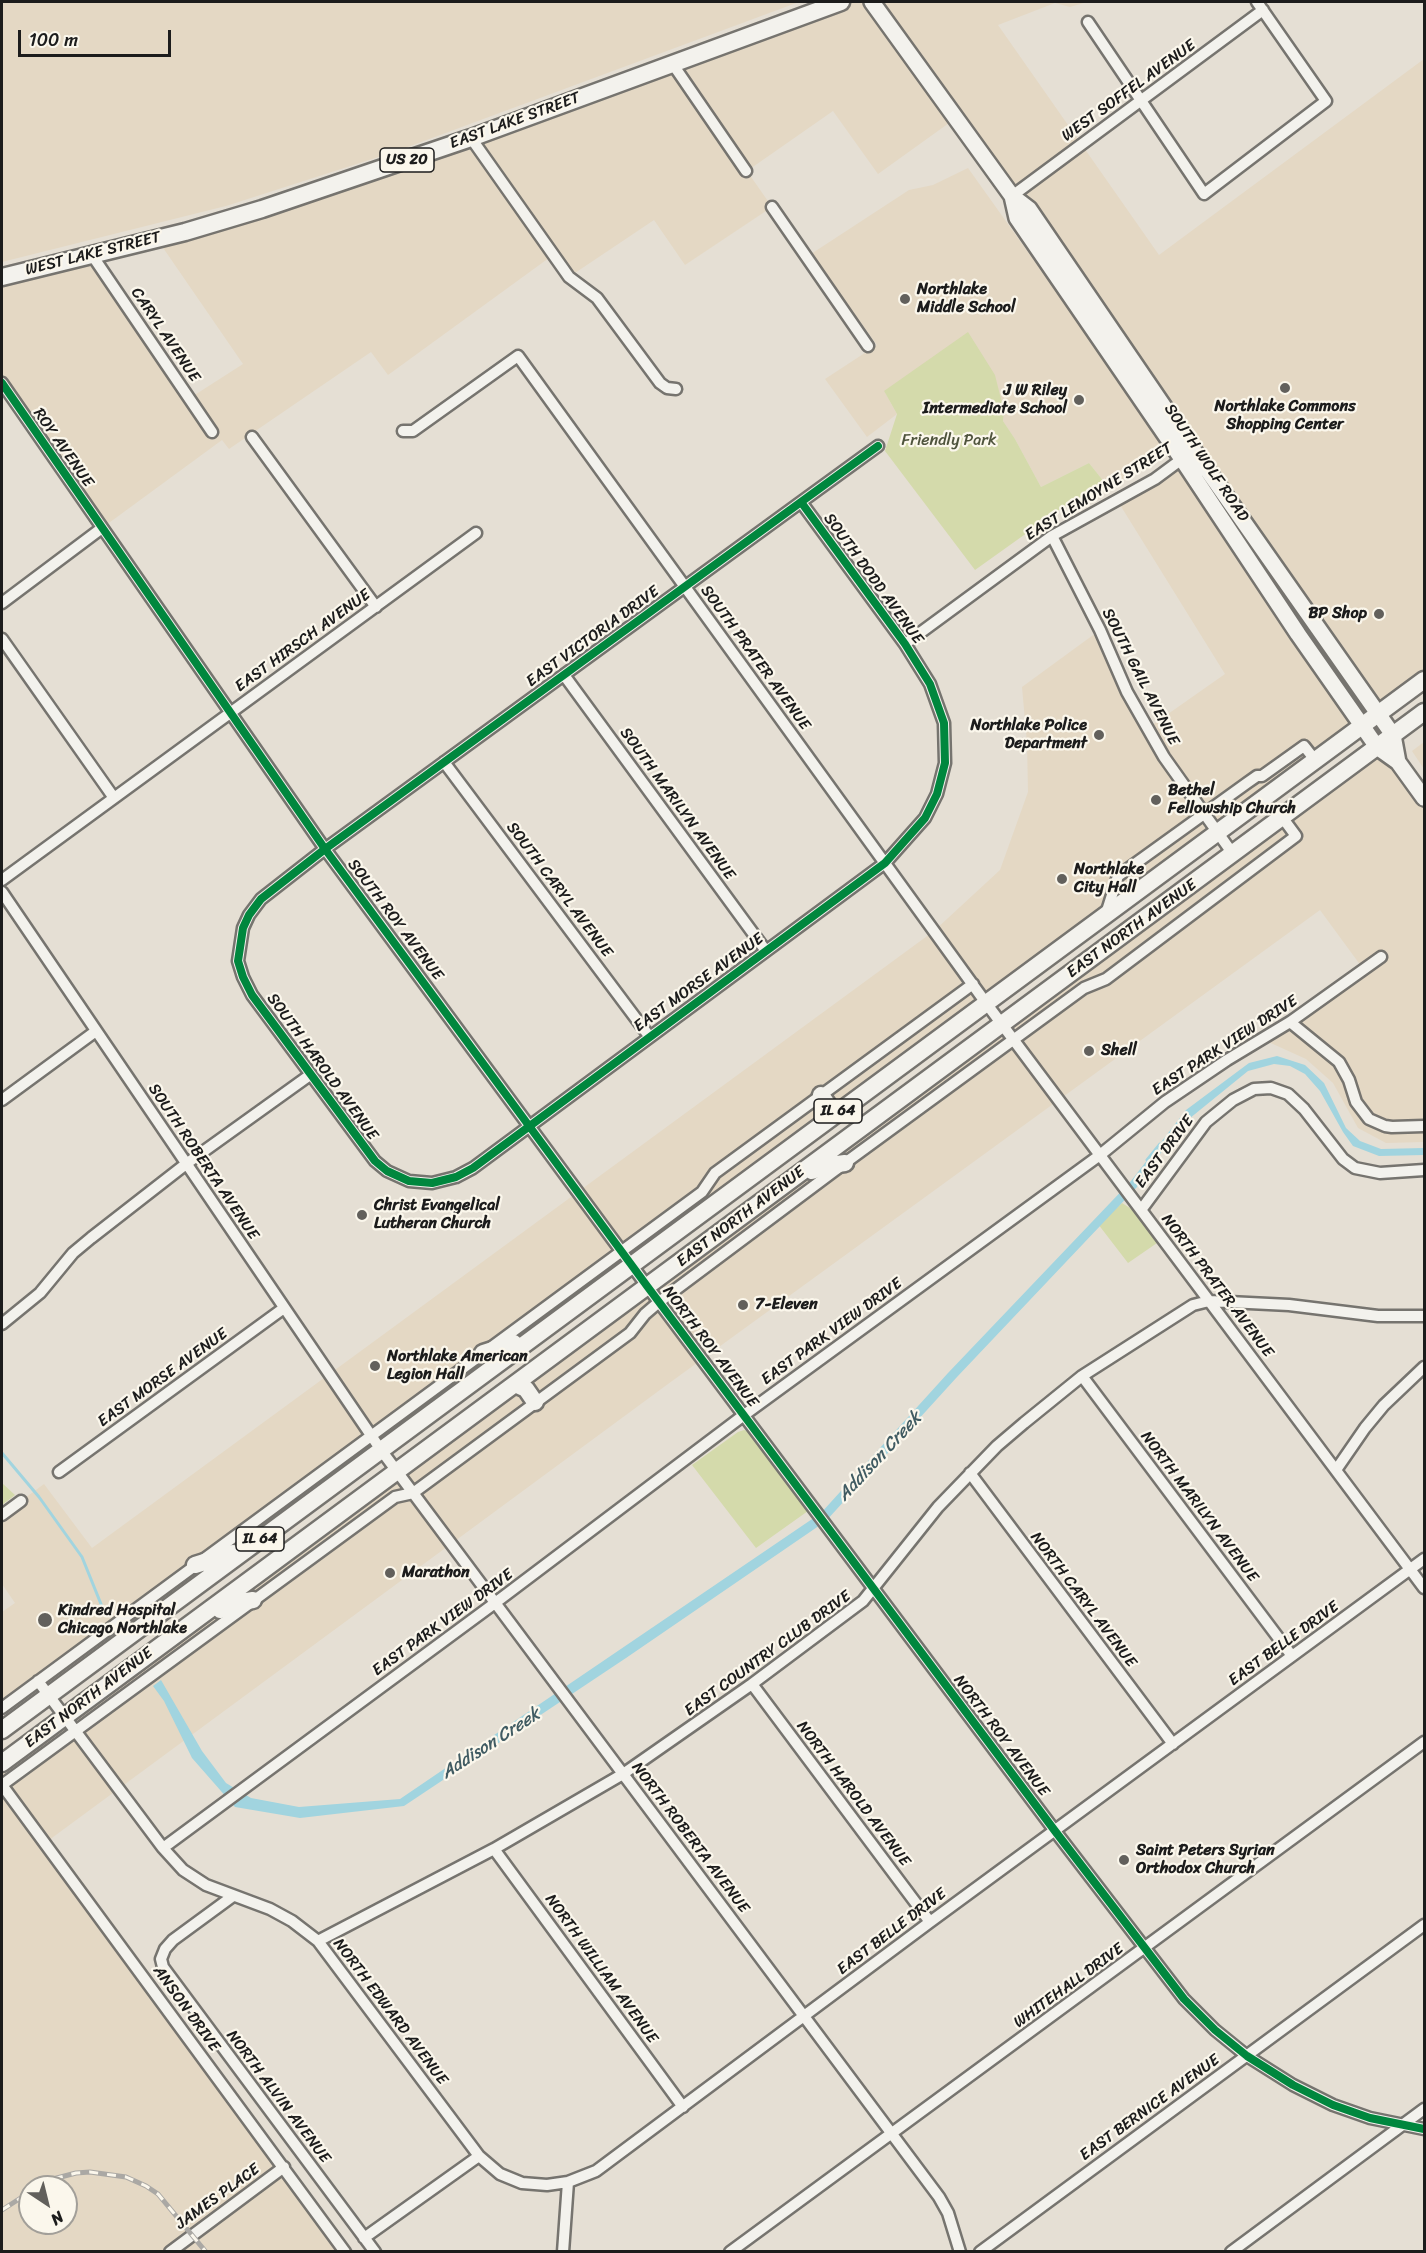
<!DOCTYPE html>
<style>
body{margin:0}
#map{position:relative;width:1426px;height:2253px;overflow:hidden;background:#e5dfd4;font-family:Sriracha,sans-serif}
canvas{display:block}
.frame{position:absolute;inset:0;border:3px solid #1c1c1c;pointer-events:none}
.north{position:absolute;left:18px;top:2175px;width:60px;height:60px;box-sizing:border-box;background:#fbf7ec;border:2px solid #a29f99;border-radius:50%;rotate:145deg;font-size:16px;font-weight:700;line-height:24px;text-align:center;color:#1c1c1c}
.north::after{content:'';display:block;margin:auto;width:21px;height:27px;background:#62605c;clip-path:polygon(50% 0,100% 100%,50% 72%,0 100%)}
.scale{position:absolute;left:18px;top:30px;width:153px;height:27px;box-sizing:border-box;border:3px solid #1c1c1c;border-top:0;padding-left:8px;font-size:18px;line-height:21px;white-space:nowrap;color:#1c1c1c;-webkit-text-stroke:4px #fbf7ec;paint-order:stroke}
</style>
<div id="map">
<canvas width="1426" height="2253"></canvas>
<div class="frame"></div>
<div class="north">N</div>
<div class="scale">100 m</div>
</div>
<script>
const ctx = document.querySelector('canvas').getContext('2d');
ctx.lineJoin = 'round';
function fillPath(path, color) {
  ctx.fillStyle = color;
  ctx.fill(path, 'evenodd');
}
function poly(rows) {
  const path = new Path2D();
  for (const r of rows) {
    path.moveTo(r[0], r[1]);
    for (let i = 2; i < r.length; i += 2) path.lineTo(r[i], r[i + 1]);
  }
  return path;
}
function stroke(path, color, width, dash) {
  ctx.strokeStyle = color;
  ctx.lineWidth = width;
  ctx.lineCap = dash ? 'butt' : 'round';
  ctx.setLineDash(dash || []);
  ctx.stroke(path);
}
function write(font, color, halo, rows, align = 'center') {
  ctx.font = font + ' Sriracha,sans-serif';
  ctx.lineWidth = 4.5;
  ctx.setLineDash([]);
  ctx.textBaseline = 'middle';
  ctx.strokeStyle = halo;
  ctx.fillStyle = color;
  for (const [text, x, y, turn = 0] of rows) {
    ctx.save();
    ctx.translate(x, y);
    ctx.rotate((+turn || 0) * Math.PI / 180);
    ctx.textAlign = isNaN(turn) ? turn : align;
    if (halo) ctx.strokeText(text, 0, 0);
    ctx.fillText(text, 0, 0);
    ctx.restore();
  }
}
fillPath(poly([
 [2,2,799,2,397,151,226,206,2,262],
 [841,2,1087,2,1070,7,1055,3,998,25,1159,255,1424,59,1424,680,381,1450,371,1436,2,1708,2,1612,15,1603,2,1584,2,1515,44,1484,92,1548,934,931,1000,870,1028,792,1027,743,1022,687,1100,630,1148,728,1225,674,1117,500,1189,454,956,118,878,174,833,111,747,171,772,207,685,265,654,220,569,277,553,255,388,375,371,352,229,449,222,440,102,528,2,388,2,277,92,255,190,398,243,364,157,239],
 [968,168,1169,450,1121,480,1105,483,1089,463,1041,487,1015,439,1003,421,1004,411,884,391,897,414,867,437,825,379,877,345,811,254,909,190,933,185],
 [1385,741,1424,794,1424,1142,1386,1143,1358,1128,1333,1083,1306,1059,1262,1039,1364,970,1320,910,668,1384,45,1843,345,2251,2,2251,2,1763],
 [30,2187,66,2187,66,2223,30,2223],
 [1424,742,1424,769,1412,751]
]), '#e4d8c4');
fillPath(poly([
 [968,332,995,375,1004,411,1003,421,1015,439,1041,487,1089,463,1105,483,1059,510,975,570,885,451,897,414,884,391],
 [1122,1203,1133,1210,1157,1243,1128,1263,1098,1224],
 [744,1430,750,1432,808,1511,756,1548,692,1465,738,1432],
 [2,1483,15,1495,2,1505]
]), '#d4daab');
fillPath(poly([
 [1277,1056,1305,1065,1324,1083,1346,1128,1360,1141,1381,1149,1424,1148,1424,1155,1379,1156,1353,1146,1343,1132,1320,1091,1305,1074,1290,1066,1274,1064,1248,1071,1179,1127,1137,1187,957,1377,826,1521,626,1658,404,1806,300,1818,235,1807,192,1758,164,1701,153,1686,161,1680,202,1751,226,1783,251,1798,299,1807,400,1799,821,1513,948,1373,1131,1181,1186,1110,1249,1063]
]), '#a1d4df');
stroke(poly([
 [1147,1160,1160,1144],
 [2,1453,39,1497,82,1557,103,1609]
]), '#a1d4df', 3);
const street = poly([
 [1088,22,1204,194,1326,101,1257,2],
 [672,63,746,171],
 [471,138,569,277,597,298,660,383,667,388,676,389],
 [1012,196,1263,10],
 [772,207,868,346],
 [92,255,212,432],
 [2,383,325,849,647,1286,1055,1831,1184,1999,1215,2030,1247,2056,1293,2085,1333,2105,1370,2118,1424,2129],
 [403,431,413,431,518,356,986,1003,1424,1588],
 [252,437,376,607],
 [801,502,905,644,930,684,944,723,945,763,937,794,925,818,885,863,473,1168,456,1177,432,1183,409,1181,387,1171,375,1161,252,995,243,977,238,961,243,928,249,915,261,899,325,849,801,502,878,446],
 [1052,536,1100,630,1127,692,1164,757,1233,854],
 [2,603,102,528],
 [2,639,114,798],
 [905,644,1052,536,1155,479,1186,456],
 [564,675,766,951],
 [444,762,649,1036],
 [2,880,476,533],
 [2,892,381,1450,939,2197,948,2213,960,2252],
 [1106,914,1118,876,1247,783,1257,776,1262,776,1304,746,1315,760],
 [1290,1022,1339,1062,1349,1080,1356,1102,1369,1119,1385,1126,1392,1127,1424,1126],
 [2,1100,96,1031],
 [1141,1210,1206,1122,1233,1100,1254,1089,1271,1088,1288,1094,1304,1109,1343,1159,1355,1168,1380,1173,1424,1170],
 [2,1324,40,1293,73,1253,91,1238,186,1164,310,1075],
 [1082,1376,1292,1656],
 [1336,1470,1365,1428,1384,1405,1424,1367],
 [59,1472,284,1308],
 [970,1473,1173,1744],
 [2,1515,21,1501],
 [38,1681,163,1848,183,1870,206,1885,270,1909,292,1921,318,1941,479,2156],
 [752,1684,930,1922],
 [2,1708,702,1192,715,1173,973,984],
 [2,1785,395,1497,413,1493,630,1333,645,1314,659,1302,834,1171,1084,988,1106,979,1296,836,1282,817],
 [2,1785,345,2252],
 [163,1848,495,1603,744,1415,1100,1155,1165,1102,1227,1060,1290,1022,1381,957],
 [494,1849,683,2107],
 [233,1896,173,1940,165,1949,161,1959,163,1967,375,2252],
 [318,1941,494,1849,623,1774,752,1684,863,1601,938,1507,997,1446,1024,1423,1082,1376,1193,1305,1209,1301,1289,1305,1378,1316,1424,1316],
 [364,2238,479,2156,500,2174,522,2183,547,2185,568,2182,596,2171,930,1922,1424,1559],
 [170,2252,284,2167],
 [563,2252,568,2182],
 [730,2252,1424,1742],
 [980,2252,1424,1925],
 [1231,2252,1424,2109]
]);
const secondary = poly([
 [872,2,1012,196,1029,209,1194,451,1393,735,1398,762],
 [1012,196,1017,218,1182,459,1298,634,1377,747,1398,762,1424,798]
]);
const primary = poly([
 [2,277,185,232,262,209,471,138,841,2],
 [821,1095,834,1114],
 [812,1171,830,1165,845,1163],
 [483,1353,514,1343],
 [515,1384,526,1389,535,1402],
 [195,1565,233,1553],
 [220,1610,241,1602,253,1600],
 [2,1730,1424,680],
 [2,1763,1424,712]
]);
stroke(street, '#76746f', 15);
stroke(secondary, '#76746f', 20);
stroke(primary, '#76746f', 21);
stroke(street, '#f3f2ed', 10);
stroke(secondary, '#f3f2ed', 15);
stroke(primary, '#f3f2ed', 16);
const rail = poly([
 [38,2187,53,2179,76,2173,90,2172,126,2177,146,2186,158,2194,206,2252],
 [2,2210,30,2192]
]);
stroke(rail, '#aaa8a4', 5);
stroke(rail, '#fbf7ec', 3, [9]);
stroke(poly([
 [2,383,325,849,647,1286,1055,1831,1184,1999,1215,2030,1247,2056,1293,2085,1333,2105,1370,2118,1424,2129],
 [801,502,905,644,930,684,944,723,945,763,937,794,925,818,885,863,473,1168,456,1177,432,1183,409,1181,387,1171,375,1161,252,995,243,977,238,961,243,928,249,915,261,899,325,849,801,502,878,446]
]), '#00873e', 8);
for (const [x, y, r, color] of [
 [905,299,6,"#62605c"],
 [1285,388,6,"#62605c"],
 [1079,400,6,"#62605c"],
 [1379,614,6,"#62605c"],
 [1099,735,6,"#62605c"],
 [1156,800,6,"#62605c"],
 [1062,879,6,"#62605c"],
 [1089,1051,6,"#62605c"],
 [362,1215,6,"#62605c"],
 [743,1305,6,"#62605c"],
 [375,1366,6,"#62605c"],
 [390,1573,6,"#62605c"],
 [45,1620,8,"#62605c"],
 [1124,1860,6,"#62605c"]
]) {
  const dot = new Path2D();
  dot.arc(x, y, r, 0, 2 * Math.PI);
  ctx.fillStyle = color;
  ctx.fill(dot);
  stroke(dot, '#fbf7ec', 2);
}
for (const [x, y, w] of [
 [407,160,54],
 [838,1111,48],
 [260,1539,48]
]) {
  const box = new Path2D();
  box.roundRect(x - w / 2, y - 12, w, 24, 4.5);
  ctx.fillStyle = '#fbf7ec';
  ctx.fill(box);
  stroke(box, '#1c1c1c', 1.5);
}
write('bold 15px', '#1c1c1c', null, [
 ["US 20",407,160],
 ["IL 64",838,1111],
 ["IL 64",260,1539]
]);
write('16px', '#1c1c1c', '#fbf7ec', [
 ["WEST SOFFEL AVENUE",1129,91,-36],
 ["EAST LAKE STREET",515,121,-20],
 ["WEST LAKE STREET",93,254,-14],
 ["CARYL AVENUE",165,335,56],
 ["ROY AVENUE",63,448,55],
 ["SOUTH WOLF ROAD",1206,463,56],
 ["EAST LEMOYNE STREET",1099,492,-32],
 ["SOUTH DODD AVENUE",873,579,54],
 ["EAST VICTORIA DRIVE",593,637,-36],
 ["EAST HIRSCH AVENUE",303,641,-36],
 ["SOUTH PRATER AVENUE",755,658,54],
 ["SOUTH GAIL AVENUE",1140,677,63],
 ["SOUTH MARILYN AVENUE",677,804,54],
 ["SOUTH CARYL AVENUE",559,890,53],
 ["SOUTH ROY AVENUE",395,920,53],
 ["EAST NORTH AVENUE",1132,929,-36],
 ["EAST MORSE AVENUE",699,983,-36],
 ["EAST PARK VIEW DRIVE",1225,1046,-33],
 ["SOUTH HAROLD AVENUE",322,1067,54],
 ["EAST DRIVE",1165,1152,-53],
 ["SOUTH ROBERTA AVENUE",203,1162,56],
 ["EAST NORTH AVENUE",741,1217,-37],
 ["NORTH PRATER AVENUE",1217,1286,53],
 ["EAST PARK VIEW DRIVE",832,1332,-36],
 ["NORTH ROY AVENUE",710,1347,53],
 ["EAST MORSE AVENUE",163,1378,-36],
 ["NORTH MARILYN AVENUE",1199,1507,53],
 ["NORTH CARYL AVENUE",1083,1600,53],
 ["EAST PARK VIEW DRIVE",443,1623,-36],
 ["EAST BELLE DRIVE",1284,1644,-36],
 ["EAST COUNTRY CLUB DRIVE",768,1654,-36],
 ["EAST NORTH AVENUE",89,1698,-37],
 ["NORTH ROY AVENUE",1001,1736,53],
 ["NORTH HAROLD AVENUE",853,1794,53],
 ["NORTH ROBERTA AVENUE",690,1838,53],
 ["EAST BELLE DRIVE",892,1932,-37],
 ["NORTH WILLIAM AVENUE",601,1969,54],
 ["WHITEHALL DRIVE",1069,1986,-36],
 ["ANSON DRIVE",186,2009,54],
 ["NORTH EDWARD AVENUE",390,2012,53],
 ["NORTH ALVIN AVENUE",278,2097,53],
 ["EAST BERNICE AVENUE",1150,2108,-36],
 ["JAMES PLACE",218,2197,-36]
]);
write('bold 16px', '#1c1c1c', '#fbf7ec', [
 ["Northlake",917,290],
 ["Middle School",917,308],
 ["J W Riley",1067,391,"right"],
 ["Intermediate School",1067,409,"right"],
 ["Northlake Commons",1285,407,"center"],
 ["Shopping Center",1285,425,"center"],
 ["BP Shop",1367,614,"right"],
 ["Northlake Police",1087,726,"right"],
 ["Department",1087,744,"right"],
 ["Bethel",1168,791],
 ["Fellowship Church",1168,809],
 ["Northlake",1074,870],
 ["City Hall",1074,888],
 ["Shell",1101,1051],
 ["Christ Evangelical",374,1206],
 ["Lutheran Church",374,1224],
 ["7-Eleven",755,1305],
 ["Northlake American",387,1357],
 ["Legion Hall",387,1375],
 ["Marathon",402,1573],
 ["Kindred Hospital",58,1611],
 ["Chicago Northlake",58,1629],
 ["Saint Peters Syrian",1136,1851],
 ["Orthodox Church",1136,1869]
], 'left');
write('16px', '#4f543d', '#fbf7ec', [
 ["Friendly Park",949,441]
]);
write('italic 18px', '#405b62', '#fbf7ec', [
 ["Addison Creek",880,1457,-47],
 ["Addison Creek",491,1744,-33]
]);
</script>
